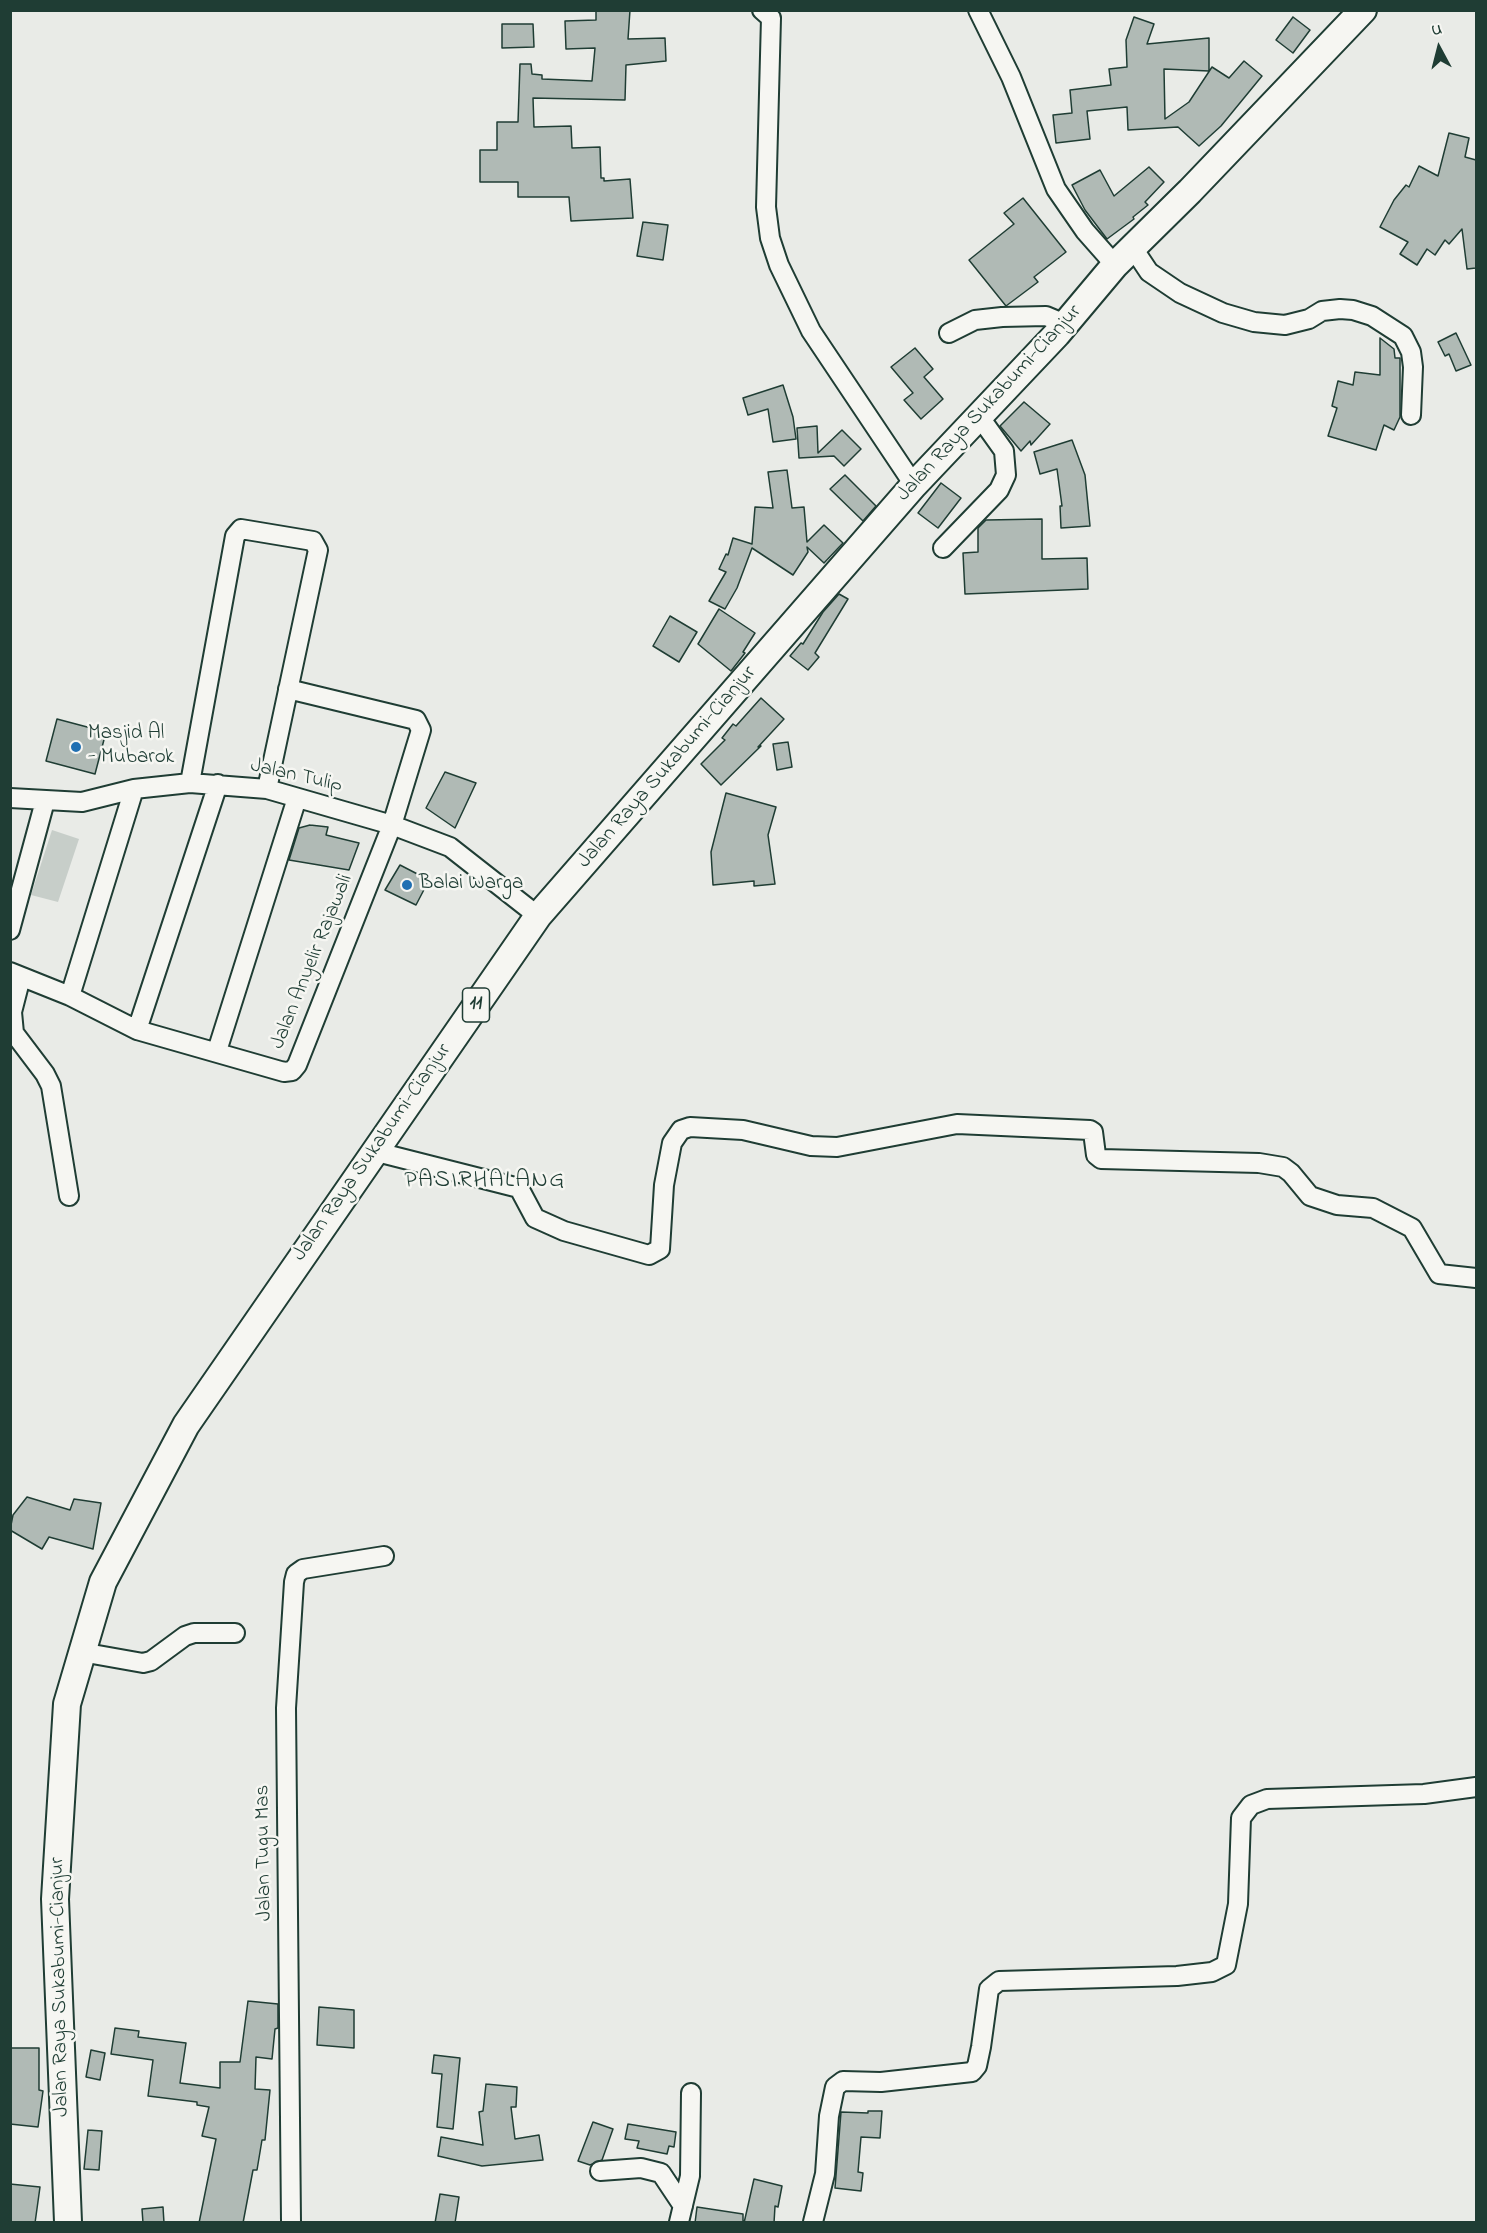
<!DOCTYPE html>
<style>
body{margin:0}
#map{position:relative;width:1487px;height:2233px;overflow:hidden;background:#e9ebe7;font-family:"Indie Flower",sans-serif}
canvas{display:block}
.frame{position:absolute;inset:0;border:12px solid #1f3d34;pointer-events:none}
.north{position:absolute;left:1409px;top:18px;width:60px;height:60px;-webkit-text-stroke:4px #f6f6f2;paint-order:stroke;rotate:353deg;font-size:16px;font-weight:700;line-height:24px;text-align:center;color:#1f3d34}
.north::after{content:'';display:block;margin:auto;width:21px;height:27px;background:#1f3d34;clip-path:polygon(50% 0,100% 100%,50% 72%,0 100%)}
</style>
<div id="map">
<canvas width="1487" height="2233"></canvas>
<div class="frame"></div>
<div class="north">U</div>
</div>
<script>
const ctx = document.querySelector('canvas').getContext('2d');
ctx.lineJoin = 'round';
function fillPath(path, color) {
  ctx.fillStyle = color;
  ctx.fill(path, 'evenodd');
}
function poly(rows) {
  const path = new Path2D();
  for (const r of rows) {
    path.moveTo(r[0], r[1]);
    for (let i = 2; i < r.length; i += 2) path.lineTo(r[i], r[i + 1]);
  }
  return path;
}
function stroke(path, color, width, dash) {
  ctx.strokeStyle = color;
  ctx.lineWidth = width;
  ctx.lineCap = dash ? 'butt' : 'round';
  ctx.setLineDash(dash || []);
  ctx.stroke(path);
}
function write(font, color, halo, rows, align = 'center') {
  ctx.font = font + ' "Indie Flower",sans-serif';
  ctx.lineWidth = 5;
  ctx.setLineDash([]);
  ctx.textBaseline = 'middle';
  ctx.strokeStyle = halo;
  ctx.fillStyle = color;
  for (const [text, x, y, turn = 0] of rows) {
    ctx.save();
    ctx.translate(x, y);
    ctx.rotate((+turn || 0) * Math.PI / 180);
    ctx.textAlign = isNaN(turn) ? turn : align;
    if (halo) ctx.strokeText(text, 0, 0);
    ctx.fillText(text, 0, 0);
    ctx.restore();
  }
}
fillPath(poly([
 [52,830,79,839,58,902,31,895]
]), '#c7cec9');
const building = poly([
 [596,10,630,10,628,39,665,38,666,61,626,65,625,100,533,98,534,127,571,126,572,148,600,147,601,178,604,178,604,181,630,179,633,218,571,221,569,197,518,197,518,182,480,182,480,150,497,150,497,122,518,122,520,64,531,64,532,74,542,75,542,79,592,81,595,48,566,49,565,21,596,20,596,10],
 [1134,17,1154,24,1147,44,1209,38,1209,71,1164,69,1165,119,1189,102,1212,67,1229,78,1244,61,1262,76,1221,126,1199,146,1178,127,1128,130,1127,107,1087,111,1090,139,1056,143,1053,115,1072,113,1070,90,1111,85,1109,69,1127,67,1126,40,1134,17],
 [1293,17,1310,30,1293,53,1276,40,1293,17],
 [502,24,533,24,534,47,502,48,502,24],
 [1449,133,1469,138,1465,157,1476,160,1476,268,1467,269,1462,229,1449,244,1445,240,1435,255,1427,249,1417,265,1400,254,1408,242,1380,227,1394,200,1406,185,1409,187,1419,166,1438,176,1449,133],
 [1149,167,1164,182,1145,202,1148,205,1133,217,1134,219,1107,239,1085,210,1072,185,1100,170,1114,196,1149,167],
 [1023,198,1066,252,1034,277,1038,282,1006,306,969,260,1014,224,1004,213,1023,198],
 [643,222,668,225,663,260,637,256,643,222],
 [1456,333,1471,365,1456,371,1449,354,1445,356,1438,342,1456,333],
 [1380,338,1394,349,1395,358,1400,358,1400,417,1394,430,1384,425,1376,450,1328,436,1337,408,1332,406,1338,381,1353,385,1355,372,1380,375,1380,338],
 [915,348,933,369,924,377,943,399,921,419,904,400,913,393,891,367,915,348],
 [783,385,793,417,796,439,773,442,768,409,748,415,743,398,783,385],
 [1024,402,1050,424,1031,445,1030,441,1021,451,1000,426,1024,402],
 [817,426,818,453,842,430,861,449,844,466,834,456,799,458,797,428,817,426],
 [1072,440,1085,475,1090,526,1061,528,1060,506,1062,506,1057,469,1040,474,1034,452,1072,440],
 [787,470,792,508,804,507,807,542,824,525,843,543,824,563,807,547,808,552,793,575,752,548,737,588,725,609,709,601,726,572,719,569,726,554,728,555,733,538,752,544,755,507,773,508,768,472,787,470],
 [845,475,876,506,863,521,830,489,845,475],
 [941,483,961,498,938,528,918,513,941,483],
 [1042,519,1042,559,1087,558,1088,589,965,594,963,553,978,552,978,528,986,520,1042,519],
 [839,594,848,599,815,653,819,657,808,670,790,656,801,643,803,644,823,612,839,594],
 [719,609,755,633,743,652,745,653,731,671,698,644,719,609],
 [670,616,697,632,679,662,653,646,670,616],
 [761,698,784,719,758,747,761,746,721,785,701,764,725,740,722,738,733,724,736,726,761,698],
 [57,719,106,732,95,774,46,761,57,719],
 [788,742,792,767,777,770,773,744,788,742],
 [445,772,476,783,455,828,426,808,445,772],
 [726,793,776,807,768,835,775,884,754,886,754,881,713,885,711,852,726,793],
 [310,825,328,827,326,835,359,843,349,870,289,860,299,828,310,825],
 [400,865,429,880,416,905,385,890,400,865],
 [27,1497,70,1510,74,1499,101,1503,93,1549,49,1537,42,1549,10,1530,13,1515,27,1497],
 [248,2001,278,2004,278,2028,275,2029,272,2059,256,2057,255,2089,270,2090,265,2140,262,2140,257,2170,253,2170,243,2223,199,2223,216,2139,202,2136,209,2107,197,2105,197,2102,148,2096,153,2060,111,2054,115,2028,139,2031,138,2037,186,2043,180,2083,220,2088,220,2062,240,2062,248,2001],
 [319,2007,354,2010,354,2048,317,2045,319,2007],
 [10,2048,39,2048,39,2090,43,2091,38,2127,10,2124,10,2048],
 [91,2050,105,2053,100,2080,86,2077,91,2050],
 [434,2055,460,2058,453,2129,437,2127,442,2074,432,2073,434,2055],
 [486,2084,517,2087,516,2107,511,2107,515,2139,539,2135,543,2160,482,2166,438,2156,441,2137,483,2145,479,2112,483,2111,486,2084],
 [868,2111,882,2111,880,2138,861,2137,858,2172,863,2173,861,2191,835,2188,841,2112,868,2113,868,2111],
 [593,2122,613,2129,602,2160,590,2165,578,2161,593,2122],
 [628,2124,676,2132,674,2147,669,2146,667,2154,637,2148,639,2141,625,2139,628,2124],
 [88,2130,102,2131,99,2170,84,2169,88,2130],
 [754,2179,782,2186,778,2207,775,2206,774,2223,744,2223,754,2179],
 [10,2184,40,2187,35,2223,10,2223,10,2184],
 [440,2194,459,2197,455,2223,435,2223,440,2194],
 [163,2207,164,2223,143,2223,142,2209,163,2207],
 [697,2207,743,2214,743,2223,695,2223,697,2207]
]);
fillPath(building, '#b0bab5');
stroke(building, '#1f3d34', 1.5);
const minor = poly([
 [762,10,771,18,766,207,770,238,779,265,811,331,914,485],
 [978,10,1011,77,1056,189,1085,231,1115,265],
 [1133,248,1149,272,1180,293,1223,313,1254,322,1285,325,1309,319,1322,311,1340,309,1353,310,1372,316,1403,336,1411,352,1413,367,1411,415],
 [949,333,975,320,1002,317,1046,316,1065,324],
 [943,548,999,490,1006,475,1004,451,979,416],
 [190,783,235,536,241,529,313,541,318,550,267,789],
 [10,798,82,802,134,789,190,783,267,789,392,825,450,847,538,916],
 [10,930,45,801],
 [10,972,70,996,137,1030,284,1072,292,1071,297,1065,392,825,421,730,416,720,288,689],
 [21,977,12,1012,14,1033,45,1074,51,1086,69,1196],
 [70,996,134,789],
 [137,1030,218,784],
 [217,1051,297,798],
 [373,1151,519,1188,535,1218,564,1231,649,1255,660,1249,664,1185,672,1143,681,1130,690,1127,743,1130,811,1146,837,1147,957,1124,1090,1130,1093,1132,1096,1155,1101,1159,1259,1163,1283,1167,1291,1173,1310,1196,1337,1205,1373,1208,1412,1228,1439,1274,1476,1278],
 [81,1652,143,1663,151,1661,185,1636,194,1633,235,1633],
 [600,2171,641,2168,661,2173,683,2206],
 [291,2222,286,1708,294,1582,296,1574,303,1569,384,1556],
 [679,2222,690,2176,691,2093],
 [813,2222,825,2174,829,2116,835,2087,843,2081,881,2082,972,2072,977,2066,981,2047,989,1989,999,1981,1177,1976,1212,1972,1226,1965,1238,1904,1241,1818,1251,1805,1267,1799,1424,1794,1476,1787]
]);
const highway = poly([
 [68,2222,55,1899,67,1704,103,1582,186,1425,538,916,914,485,1057,334,1115,265,1190,191,1363,10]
]);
stroke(minor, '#1f3d34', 22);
stroke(highway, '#1f3d34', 30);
stroke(minor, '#f6f6f2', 18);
stroke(highway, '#f6f6f2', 26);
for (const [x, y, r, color] of [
 [76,747,6,"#1f6fb2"],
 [407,885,6,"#1f6fb2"]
]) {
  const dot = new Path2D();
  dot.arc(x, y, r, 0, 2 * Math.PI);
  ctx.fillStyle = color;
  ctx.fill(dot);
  stroke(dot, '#f6f6f2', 2);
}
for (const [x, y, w] of [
 [476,1005,27]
]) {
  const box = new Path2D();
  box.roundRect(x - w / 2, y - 17, w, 34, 4.5);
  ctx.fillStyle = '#f6f6f2';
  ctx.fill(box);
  stroke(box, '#1f3d34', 1.5);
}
write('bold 20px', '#1f3d34', null, [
 ["11",476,1005]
]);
write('21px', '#1f3d34', '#f6f6f2', [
 ["Jalan Raya Sukabumi-Cianjur",990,404,-47],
 ["Jalan Raya Sukabumi-Cianjur",668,768,-49],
 ["Jalan Tulip",296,777,13],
 ["Jalan Anyelir Rajawali",313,962,-68],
 ["Jalan Raya Sukabumi-Cianjur",373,1153,-55],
 ["Jalan Tugu Mas",265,1853,-91],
 ["Jalan Raya Sukabumi-Cianjur",61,1987,-91]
]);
write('21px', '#1f3d34', '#f6f6f2', [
 ["Masjid Al",88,735],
 ["- Mubarok",88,759],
 ["Balai Warga",419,885]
], 'left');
ctx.letterSpacing = '1.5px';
write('24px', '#1f3d34', '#f6f6f2', [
 ["PASIRHALANG",485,1182]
]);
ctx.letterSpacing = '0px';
</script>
